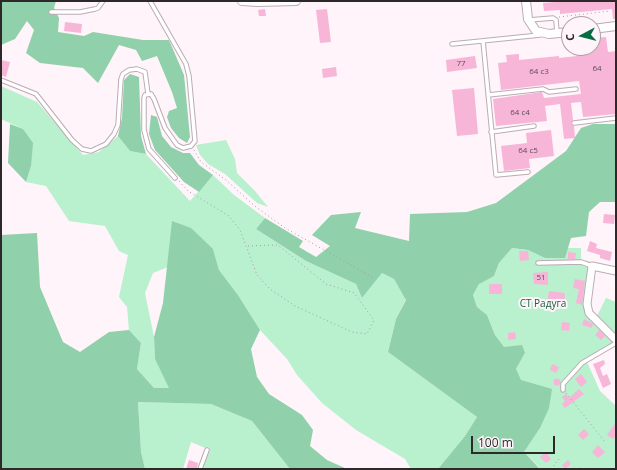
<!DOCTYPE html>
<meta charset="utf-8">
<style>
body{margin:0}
#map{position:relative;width:617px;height:470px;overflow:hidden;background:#fef4f9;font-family:"Open Sans",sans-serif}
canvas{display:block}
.frame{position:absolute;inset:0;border:2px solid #2d282a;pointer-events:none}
.north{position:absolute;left:561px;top:16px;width:40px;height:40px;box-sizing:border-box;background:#fef4f9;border:1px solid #aaa2a6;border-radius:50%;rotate:263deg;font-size:11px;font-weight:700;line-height:16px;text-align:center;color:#2d282a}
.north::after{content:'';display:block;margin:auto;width:14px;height:18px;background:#076c42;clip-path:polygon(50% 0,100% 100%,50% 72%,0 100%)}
.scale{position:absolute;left:471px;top:436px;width:84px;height:18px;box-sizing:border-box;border:2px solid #2d282a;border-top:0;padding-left:5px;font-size:12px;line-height:14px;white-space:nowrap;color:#2d282a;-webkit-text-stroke:3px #fef4f9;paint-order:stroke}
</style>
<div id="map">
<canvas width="617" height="470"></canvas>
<div class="frame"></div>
<div class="north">С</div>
<div class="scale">100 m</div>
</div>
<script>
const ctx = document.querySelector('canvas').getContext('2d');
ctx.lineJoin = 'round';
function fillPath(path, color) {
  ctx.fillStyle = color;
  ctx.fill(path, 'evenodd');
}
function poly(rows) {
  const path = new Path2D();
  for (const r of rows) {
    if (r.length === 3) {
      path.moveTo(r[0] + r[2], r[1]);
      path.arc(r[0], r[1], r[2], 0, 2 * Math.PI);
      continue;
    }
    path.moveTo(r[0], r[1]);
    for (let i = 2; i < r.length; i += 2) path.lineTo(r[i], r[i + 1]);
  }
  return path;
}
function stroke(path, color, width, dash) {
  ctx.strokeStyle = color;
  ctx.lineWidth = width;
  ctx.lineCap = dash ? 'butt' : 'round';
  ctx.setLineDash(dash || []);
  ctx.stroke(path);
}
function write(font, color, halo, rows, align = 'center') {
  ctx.font = font + ' "Open Sans",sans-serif';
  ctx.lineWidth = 4;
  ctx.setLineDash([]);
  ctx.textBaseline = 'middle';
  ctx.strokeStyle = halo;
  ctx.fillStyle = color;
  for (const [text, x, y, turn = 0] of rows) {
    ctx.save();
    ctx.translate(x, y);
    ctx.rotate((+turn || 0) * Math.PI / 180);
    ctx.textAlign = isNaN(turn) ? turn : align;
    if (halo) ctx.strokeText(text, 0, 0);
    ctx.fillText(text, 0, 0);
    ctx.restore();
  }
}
fillPath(poly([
 [1,86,37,102,83,155,99,152,118,136,130,151,146,154,190,201,213,175,234,195,265,218,256,229,306,261,356,284,362,298,382,273,394,279,406,299,396,319,388,352,477,417,465,436,438,469,411,469,405,459,356,430,322,403,297,375,287,359,260,330,238,295,219,270,213,249,153,273,145,293,154,337,155,359,170,388,154,388,137,369,141,343,129,330,127,307,119,297,128,255,119,251,105,226,69,221,46,186,26,182,31,166,23,129,1,119],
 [226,140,235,159,237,173,255,191,268,207,257,203,225,174,208,164,200,155,196,145],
 [512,248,528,250,545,258,564,258,567,248,581,248,581,259,595,263,590,305,591,311,597,316,606,298,616,302,616,331,614,334,616,336,616,346,587,362,600,391,616,406,616,469,538,469,539,467,524,452,540,428,517,379,516,369,525,353,504,348,495,335,487,315,477,307,473,295,480,282,494,276,499,263],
 [138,402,211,404,252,421,290,469,202,469,210,450,191,442,183,469,145,469,141,452]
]), '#b9f0ce');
fillPath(poly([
 [1,1,56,1,54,8,59,18,58,32,84,36,93,32,143,40,169,40,184,75,190,137,187,143,179,138,171,128,167,117,169,111,177,108,172,92,157,56,142,61,136,50,119,45,98,83,83,68,40,63,26,53,34,30,27,21,15,39,1,45],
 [130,74,139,77,141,136,146,154,130,151,118,136,122,118,124,80],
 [151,115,157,117,162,136,171,147,183,153,190,153,199,165,213,175,199,192,184,182,155,150,149,134],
 [10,124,23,129,33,143,31,166,26,182,8,163],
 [593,124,616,124,616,202,600,202,589,212,586,236,571,238,565,258,545,258,528,250,512,248,499,263,494,276,479,284,473,295,477,307,487,315,495,335,504,347,522,345,525,353,516,369,521,380,552,389,549,408,540,428,524,452,539,468,438,469,465,436,477,417,388,352,396,319,406,300,394,279,382,273,362,298,356,284,306,261,256,229,265,218,303,241,299,247,316,257,330,246,312,235,331,215,361,212,355,228,409,241,410,214,467,212,496,203,566,151,581,128],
 [172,221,191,228,213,249,219,270,238,295,260,330,251,349,257,377,269,394,302,415,313,430,310,446,327,460,347,469,290,469,252,421,211,404,138,402,141,452,145,469,1,469,1,235,37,233,40,287,63,342,80,352,109,332,129,330,141,343,137,369,154,388,169,388,155,359,154,337,163,303]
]), '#90d0aa');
fillPath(poly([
 [567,1,616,1,616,19,613,19,612,9,560,14,560,10,544,11,543,3],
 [265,9,266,16,259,16,258,10],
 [327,9,331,42,320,43,316,10],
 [65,22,82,24,81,33,64,31],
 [606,37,608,52,616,51,616,114,583,117,581,102,571,103,573,120,571,123,574,126,575,138,564,139,560,104,545,106,547,121,496,126,493,99,542,92,544,98,581,94,579,81,501,90,498,63,507,62,506,55,519,54,519,60,559,56,559,58,577,56,576,48,593,48,593,38],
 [475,56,477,68,447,72,446,60],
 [1,60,10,62,6,77,1,75],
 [336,67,337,76,323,78,322,69],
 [474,88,478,134,457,136,452,90],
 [551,130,554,156,529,159,530,168,504,171,501,146,527,143,526,133],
 [604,214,615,215,614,224,603,223],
 [590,241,597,244,596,248,612,252,610,261,600,258,600,255,587,251],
 [519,251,528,251,529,260,520,261],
 [568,252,576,253,575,259,568,259],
 [548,272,548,285,534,284,533,273],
 [575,279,585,281,582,305,576,303,579,289,573,288],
 [489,284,502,284,502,294,489,294],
 [549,291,565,293,564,305,547,303],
 [584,319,593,324,592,328,582,325],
 [562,322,570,323,569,331,561,330],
 [599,330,605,336,601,340,595,335],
 [515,332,516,339,508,340,508,333],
 [604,360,605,364,600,368,603,376,607,374,611,384,603,388,593,364],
 [552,364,559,367,556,373,550,370],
 [581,374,587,382,581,387,575,379],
 [557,382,3.5],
 [579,389,584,394,565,408,562,404,565,401,562,397,566,394,569,398],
 [616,422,616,435,613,439,607,435],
 [584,429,589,434,583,440,578,435],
 [598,445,605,452,598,458,592,452],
 [546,452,551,459,546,463,540,457],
 [189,460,198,463,197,469,186,469],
 [568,460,571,464,565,469,562,465]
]), '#f7b6d8');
const service = poly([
 [150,1,186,64,189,76,195,141,191,146,183,148,177,145,165,128,154,99,151,94,145,95,144,98,144,130,149,149,175,178],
 [51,12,80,12,95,9,98,8,103,1],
 [529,20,553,18,556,20,557,33],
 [483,41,496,175,528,172],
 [452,44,540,35],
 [1,80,36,94,72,140,82,149,91,151,106,144,114,134,118,125,121,79,123,74,129,70,137,69,145,72,148,94],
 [488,95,543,89,549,92,576,89],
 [574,123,616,118],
 [491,132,534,126],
 [538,263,581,262,592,266],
 [563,390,563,384,582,363,616,343],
 [200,469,207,450]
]);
const minor = poly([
 [616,271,592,266,587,304,589,313,616,340]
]);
const tertiary = poly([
 [242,1,257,2,296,1],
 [526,1,528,19,536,31,549,34,569,32],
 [593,29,616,26]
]);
stroke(service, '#bbacb3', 5.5);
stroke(minor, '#bbacb3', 9);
stroke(tertiary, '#bbacb3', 10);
stroke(poly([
 [559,17,610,11],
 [194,150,201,162,226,180,256,207,285,228,374,278],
 [179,181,188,191,229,216,240,230,257,275,270,289,295,306,352,332,367,334,374,320,354,293,326,284,278,245,246,246],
 [566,393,605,442],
 [580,468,582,469],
 [551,469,559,459]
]), '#a69ea2', 1, [1, 3]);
stroke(service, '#fff', 3.5);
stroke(minor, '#fff', 7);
stroke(tertiary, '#fff', 8);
write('8px', '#604c56', null, [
 ["77",461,64],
 ["64",597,69],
 ["64 с3",539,72],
 ["64 с4",520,113],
 ["64 с5",528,151],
 ["51",541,278]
]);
write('10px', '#18623f', '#fef4f9', [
 ["СТ Радуга",543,304]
]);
</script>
